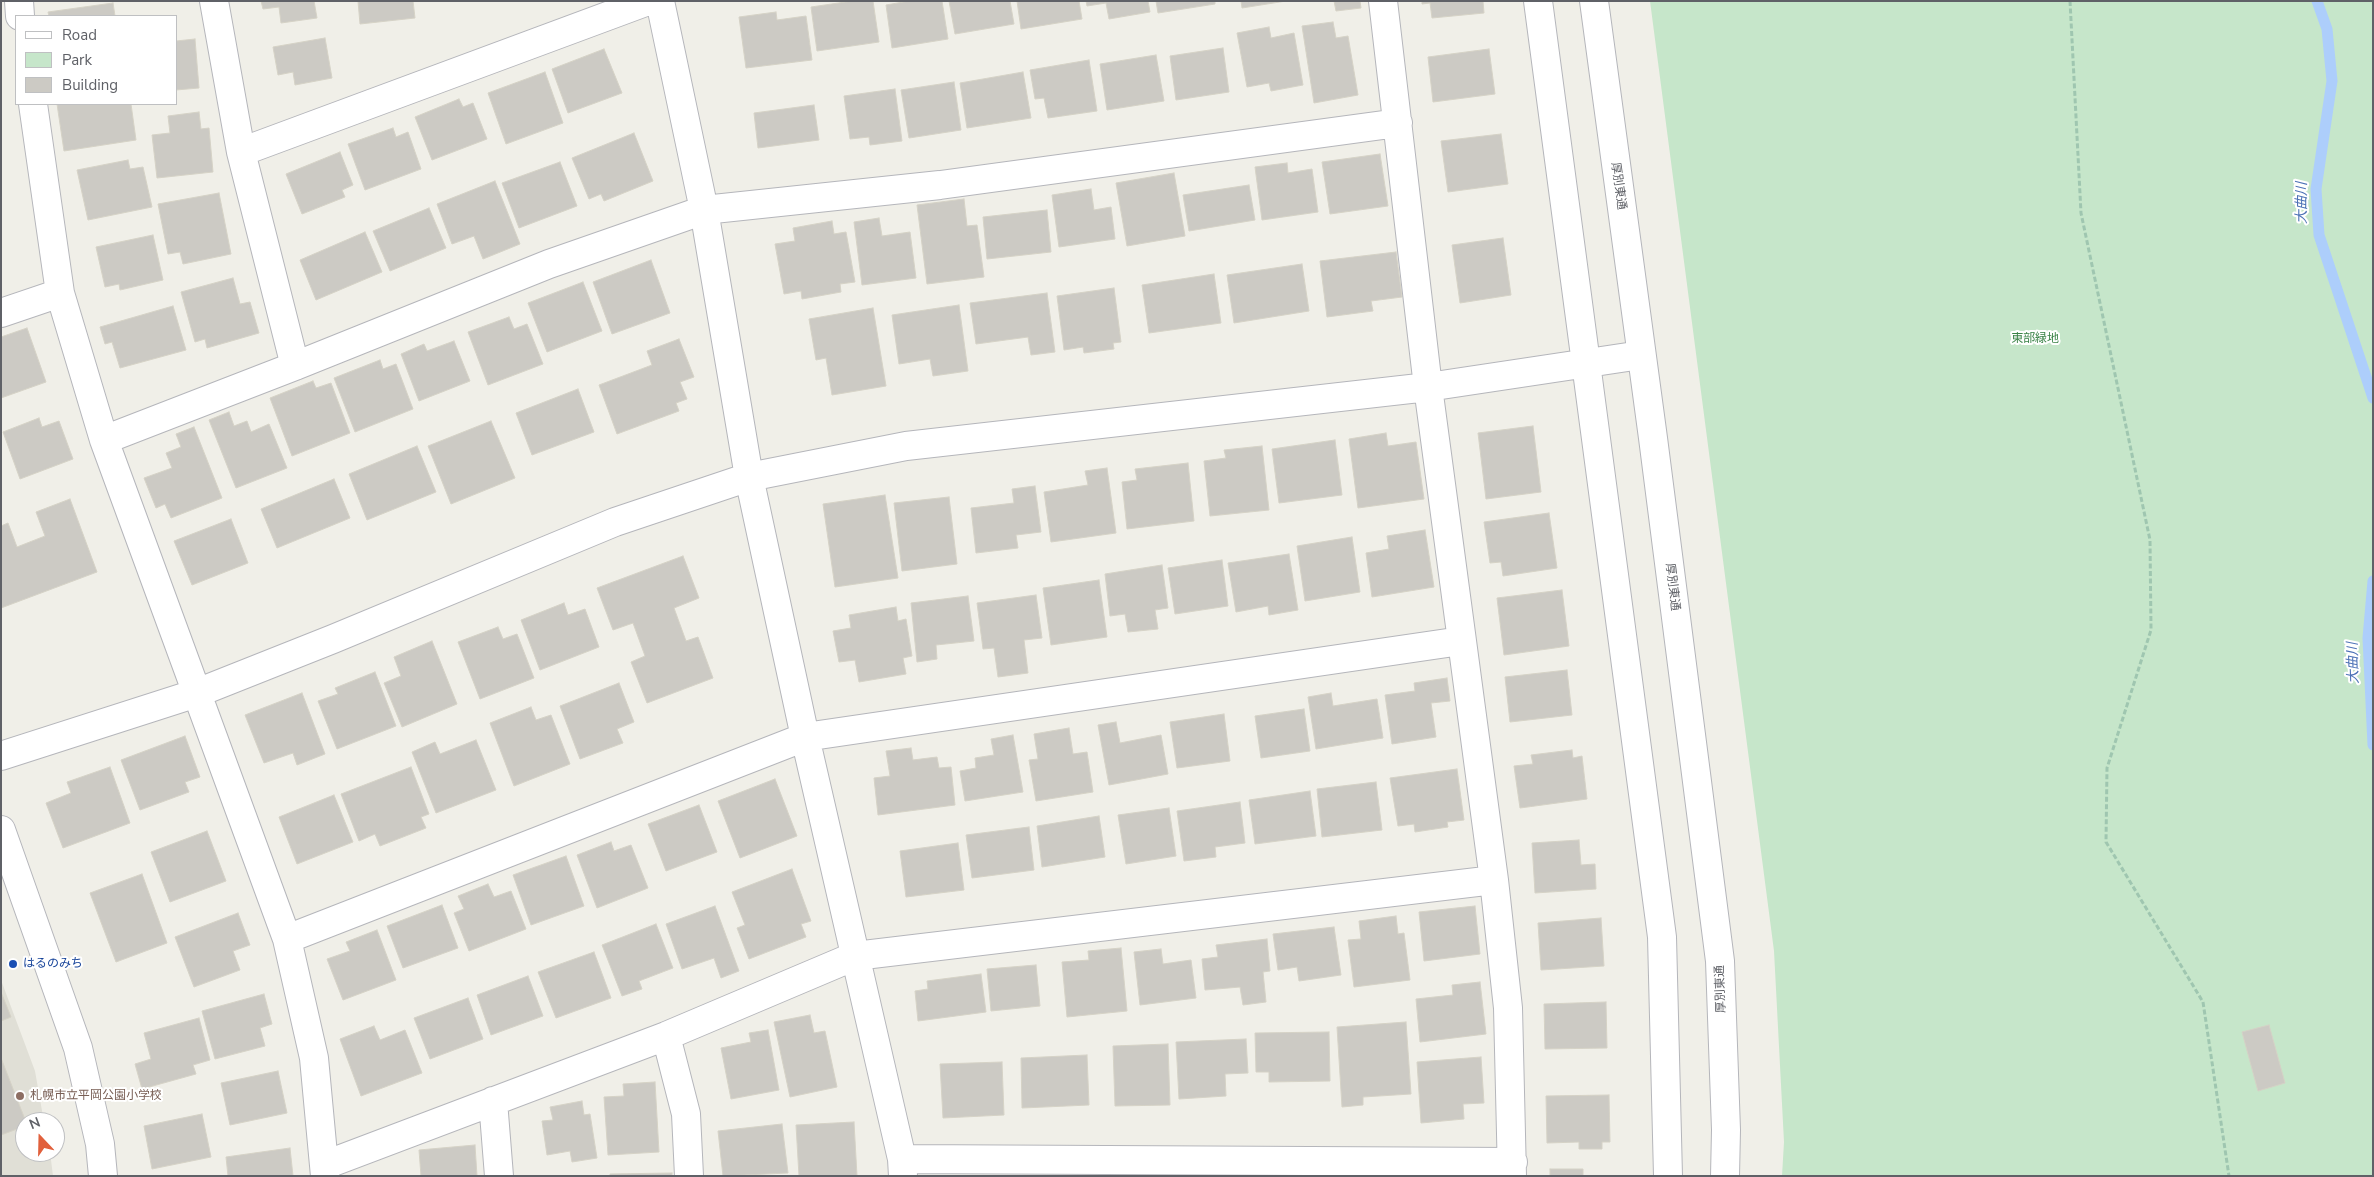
<!DOCTYPE html>
<meta charset="utf-8">
<style>
body{margin:0}
#map{position:relative;width:2374px;height:1177px;overflow:hidden;background:#f0efe8;font-family:"Nunito Sans",sans-serif}
canvas{display:block}
.frame{position:absolute;inset:0;border:2px solid #5f6167;pointer-events:none}
.legend{position:absolute;left:15px;top:15px;width:162px;height:90px;box-sizing:border-box;background:#fff;border:1px solid #bfc0c2;margin:0;padding:6px 9px;list-style:none;font-size:15px;color:#5f6167}
.legend li{display:flex;align-items:center;gap:10px;height:25px}
.legend b{width:25px;border:1px solid #bfc0c2}
.north{position:absolute;left:15px;top:1112px;width:50px;height:50px;box-sizing:border-box;background:#fff;border:1px solid #bfc0c2;border-radius:50%;rotate:339deg;font-size:14px;font-weight:700;line-height:20px;text-align:center;color:#5f6167}
.north::after{content:'';display:block;margin:auto;width:18px;height:22px;background:#e1603c;clip-path:polygon(50% 0,100% 100%,50% 72%,0 100%)}
</style>
<div id="map">
<canvas width="2374" height="1177"></canvas>
<div class="frame"></div>
<ul class="legend">
<li><b style="height:6px;background:#fff"></b>Road</li>
<li><b style="height:14px;background:#c6e6ca"></b>Park</li>
<li><b style="height:14px;background:#cccac4"></b>Building</li>
</ul>
<div class="north">N</div>
</div>
<script>
const ctx = document.querySelector('canvas').getContext('2d');
ctx.lineJoin = 'round';
function fillPath(path, color) {
  ctx.fillStyle = color;
  ctx.fill(path, 'evenodd');
}
function poly(rows) {
  const path = new Path2D();
  for (const r of rows) {
    path.moveTo(r[0], r[1]);
    for (let i = 2; i < r.length; i += 2) path.lineTo(r[i], r[i + 1]);
  }
  return path;
}
function stroke(path, color, width, dash) {
  ctx.strokeStyle = color;
  ctx.lineWidth = width;
  ctx.lineCap = dash ? 'butt' : 'round';
  ctx.setLineDash(dash || []);
  ctx.stroke(path);
}
function write(font, color, halo, rows, align = 'center') {
  ctx.font = font + ' "Nunito Sans","Noto Sans JP",sans-serif';
  ctx.lineWidth = 4;
  ctx.setLineDash([]);
  ctx.textBaseline = 'middle';
  ctx.strokeStyle = halo;
  ctx.fillStyle = color;
  for (const [text, x, y, turn = 0] of rows) {
    ctx.save();
    ctx.translate(x, y);
    ctx.rotate((+turn || 0) * Math.PI / 180);
    ctx.textAlign = isNaN(turn) ? turn : align;
    if (halo) ctx.strokeText(text, 0, 0);
    ctx.fillText(text, 0, 0);
    ctx.restore();
  }
}
fillPath(poly([
 [1,980,35,1071,44,1122,25,1122,25,1152,50,1152,53,1176,1,1176]
]), '#e0dfd6');
fillPath(poly([
 [1650,1,2373,1,2373,1176,1782,1176,1784,1142,1774,951]
]), '#c6e6ca');
stroke(poly([
 [2317,1,2327,29,2332,81,2316,189,2319,235,2373,398],
 [2373,581,2368,638,2373,745]
]), '#adcefb', 11);
const building = poly([
 [261,1,314,1,317,18,281,23,279,7,263,9,261,1],
 [358,1,413,1,415,18,360,24,358,1],
 [852,1,873,1,879,42,817,51,811,7,852,1],
 [909,1,942,1,948,39,892,48,886,5,909,1],
 [949,1,1010,1,1014,24,955,34,949,1],
 [1017,1,1079,1,1082,19,1021,29,1017,1],
 [1086,1,1148,1,1150,12,1109,19,1106,3,1087,6,1086,1],
 [1156,1,1215,1,1215,4,1158,13,1156,1],
 [1241,1,1286,1,1242,8,1241,1],
 [1334,1,1360,1,1361,8,1336,11,1334,1],
 [1422,1,1483,1,1484,13,1432,18,1430,3,1422,4,1422,1],
 [113,3,115,16,49,16,48,12,113,3],
 [776,12,777,20,806,16,812,60,746,68,739,17,776,12],
 [1333,22,1336,38,1348,36,1358,95,1314,103,1302,26,1333,22],
 [1269,27,1271,38,1294,33,1303,85,1271,91,1269,83,1247,87,1237,33,1269,27],
 [325,38,332,78,295,85,293,72,278,75,273,47,325,38],
 [195,39,199,88,176,90,176,41,195,39],
 [1223,48,1229,92,1176,100,1170,56,1223,48],
 [604,49,622,93,568,113,552,69,604,49],
 [1489,49,1495,94,1433,102,1428,57,1489,49],
 [1156,55,1164,101,1107,110,1100,64,1156,55],
 [1089,60,1097,111,1048,118,1044,98,1035,99,1030,70,1089,60],
 [545,72,563,123,506,144,488,93,545,72],
 [1023,72,1031,118,967,128,960,83,1023,72],
 [954,82,961,130,909,138,901,90,954,82],
 [895,89,902,141,870,145,869,137,850,139,844,96,895,89],
 [459,99,463,107,473,103,487,139,432,160,415,117,459,99],
 [57,104,131,104,136,140,64,151,57,104],
 [814,105,819,140,758,148,754,113,814,105],
 [199,112,201,129,209,128,213,172,157,178,152,135,170,133,168,116,199,112],
 [393,128,396,137,408,132,421,169,365,190,348,144,393,128],
 [634,133,653,181,604,201,601,194,589,199,572,158,634,133],
 [1501,134,1508,184,1448,192,1441,141,1501,134],
 [340,152,353,185,342,190,345,197,302,214,286,174,340,152],
 [1380,154,1388,206,1330,214,1322,162,1380,154],
 [128,160,130,169,143,167,152,207,88,220,77,170,128,160],
 [560,162,577,206,519,228,502,183,560,162],
 [1287,163,1288,173,1312,169,1318,212,1262,220,1255,167,1287,163],
 [1174,173,1185,236,1127,246,1116,183,1174,173],
 [495,181,520,244,483,259,474,236,452,244,437,204,495,181],
 [1249,185,1255,220,1189,231,1183,195,1249,185],
 [1091,189,1094,210,1111,207,1115,239,1059,247,1052,195,1091,189],
 [219,193,231,254,183,264,180,252,168,254,158,204,219,193],
 [964,199,967,226,977,225,984,277,927,284,917,205,964,199],
 [429,208,446,248,390,271,373,231,429,208],
 [1047,210,1051,252,987,259,983,217,1047,210],
 [879,218,882,236,910,232,916,278,862,285,854,222,879,218],
 [832,221,834,234,846,232,855,282,840,284,841,292,802,299,801,291,784,294,775,244,795,241,793,228,832,221],
 [365,232,382,272,316,300,300,260,365,232],
 [153,235,163,280,120,290,119,284,105,287,96,247,153,235],
 [1503,238,1511,295,1460,303,1452,245,1503,238],
 [1396,252,1402,297,1371,301,1373,311,1327,317,1320,261,1396,252],
 [651,260,670,313,612,334,593,282,651,260],
 [1302,264,1309,311,1234,323,1227,275,1302,264],
 [1214,274,1221,323,1149,333,1142,285,1214,274],
 [233,278,240,304,250,302,259,333,207,348,205,339,195,342,181,292,233,278],
 [583,282,602,331,547,352,528,303,583,282],
 [1114,288,1121,342,1113,343,1114,349,1084,353,1083,347,1064,350,1057,296,1114,288],
 [1047,293,1055,352,1031,355,1028,337,976,344,970,303,1047,293],
 [959,305,968,371,933,376,930,359,899,364,892,315,959,305],
 [173,306,186,350,120,368,112,342,105,344,100,327,173,306],
 [873,308,886,386,832,395,826,358,816,360,809,319,873,308],
 [509,317,514,329,527,324,543,364,488,385,468,332,509,317],
 [27,328,46,382,1,398,1,337,27,328],
 [679,339,694,377,680,382,687,399,676,403,679,411,617,434,599,385,652,365,647,351,679,339],
 [454,341,470,381,419,401,401,354,424,344,427,351,454,341],
 [380,360,383,369,396,364,413,409,355,432,334,378,380,360],
 [313,381,316,388,331,383,350,433,292,456,270,398,313,381],
 [578,389,594,432,532,455,516,413,578,389],
 [229,412,234,426,247,421,251,432,269,424,287,468,236,488,209,420,229,412],
 [39,418,42,427,59,421,73,459,20,479,3,432,39,418],
 [491,421,515,478,451,504,428,446,491,421],
 [1533,426,1541,492,1486,499,1478,433,1533,426],
 [194,427,222,498,171,518,165,504,156,508,144,478,172,468,166,453,181,447,176,434,194,427],
 [1386,433,1388,446,1416,442,1424,499,1358,508,1349,439,1386,433],
 [1335,440,1342,495,1279,503,1272,449,1335,440],
 [417,446,436,492,367,520,349,474,417,446],
 [1262,446,1269,510,1210,516,1204,461,1226,458,1224,450,1262,446],
 [1188,463,1194,521,1127,529,1122,482,1137,480,1135,469,1188,463],
 [1107,468,1116,533,1051,542,1044,492,1088,485,1085,471,1107,468],
 [334,479,350,518,277,548,261,509,334,479],
 [1035,486,1041,532,1016,535,1018,548,976,553,971,508,1014,503,1012,489,1035,486],
 [885,495,898,578,835,587,823,504,885,495],
 [949,497,957,564,902,571,894,503,949,497],
 [70,499,97,572,1,608,1,526,8,523,17,547,45,536,36,512,70,499],
 [1549,513,1557,568,1503,576,1501,562,1490,563,1484,522,1549,513],
 [231,519,248,563,192,585,174,541,231,519],
 [1425,530,1434,587,1372,597,1366,553,1389,549,1387,536,1425,530],
 [1352,537,1360,592,1305,601,1297,546,1352,537],
 [1289,554,1298,610,1269,615,1268,606,1236,612,1228,563,1289,554],
 [683,556,699,598,674,608,686,641,698,637,713,678,647,703,631,662,645,656,633,623,613,630,597,588,683,556],
 [1222,560,1228,606,1175,614,1168,568,1222,560],
 [1162,565,1168,608,1155,610,1158,629,1128,632,1125,614,1110,616,1105,574,1162,565],
 [1099,580,1107,637,1051,645,1043,588,1099,580],
 [1562,590,1569,646,1504,655,1497,598,1562,590],
 [1036,595,1042,638,1024,640,1028,673,998,677,994,648,983,649,977,603,1036,595],
 [968,596,974,641,936,645,937,659,917,662,911,603,968,596],
 [564,603,568,615,585,609,599,647,540,670,521,620,564,603],
 [896,607,898,621,906,619,912,656,903,658,906,674,859,682,855,660,839,662,833,631,851,628,849,615,896,607],
 [498,627,503,639,517,634,534,678,480,699,458,642,498,627],
 [432,641,457,704,402,727,384,683,401,676,394,657,432,641],
 [1567,670,1572,715,1510,722,1505,677,1567,670],
 [375,672,396,726,337,749,318,701,338,694,335,688,375,672],
 [1447,678,1450,701,1431,703,1436,737,1392,744,1385,695,1415,691,1414,683,1447,678],
 [619,683,634,722,617,729,623,743,580,759,560,706,619,683],
 [302,693,325,754,297,765,293,753,264,763,245,715,302,693],
 [1331,693,1333,706,1377,699,1383,738,1316,749,1308,697,1331,693],
 [531,707,536,720,551,715,570,764,514,786,490,723,531,707],
 [1304,709,1310,751,1261,758,1255,716,1304,709],
 [1224,714,1230,761,1177,768,1170,722,1224,714],
 [1116,722,1120,743,1161,735,1168,774,1109,785,1098,725,1116,722],
 [1069,728,1073,754,1087,752,1093,792,1036,801,1029,760,1038,759,1034,734,1069,728],
 [1013,735,1023,792,965,801,960,771,976,768,975,758,994,755,991,739,1013,735],
 [185,736,200,777,185,782,189,792,140,810,121,760,185,736],
 [476,740,496,790,436,813,412,752,435,742,440,754,476,740],
 [911,748,913,760,937,757,939,768,951,767,955,805,878,815,874,778,890,776,886,751,911,748],
 [1572,750,1573,758,1582,756,1587,799,1520,808,1514,766,1533,764,1531,755,1572,750],
 [110,767,130,823,63,848,46,803,71,793,67,782,110,767],
 [411,767,429,814,421,817,426,828,380,846,375,834,359,841,341,794,411,767],
 [1457,769,1464,820,1447,822,1448,827,1415,832,1414,824,1398,826,1390,778,1457,769],
 [775,779,797,836,740,858,718,801,775,779],
 [1376,782,1382,830,1322,837,1317,789,1376,782],
 [1310,791,1316,836,1255,844,1249,800,1310,791],
 [334,795,353,842,297,864,279,817,334,795],
 [1240,802,1245,843,1215,847,1216,857,1184,861,1177,811,1240,802],
 [699,805,717,852,666,871,648,824,699,805],
 [1169,808,1176,856,1126,864,1118,815,1169,808],
 [1099,816,1105,857,1042,867,1037,826,1099,816],
 [1029,827,1034,870,972,878,966,835,1029,827],
 [207,831,226,881,170,902,151,852,207,831],
 [1579,840,1581,865,1595,864,1596,889,1535,893,1532,843,1579,840],
 [611,842,614,851,631,845,648,888,597,908,577,855,611,842],
 [958,843,964,890,906,897,900,851,958,843],
 [566,856,584,906,531,925,513,875,566,856],
 [792,869,811,921,801,924,806,937,749,959,737,928,745,925,732,892,792,869],
 [142,874,167,943,116,962,90,893,142,874],
 [488,884,494,897,511,891,526,929,469,951,454,913,464,909,458,896,488,884],
 [442,905,458,948,403,968,387,926,442,905],
 [715,906,739,971,721,978,714,958,682,969,666,924,715,906],
 [1475,906,1480,954,1424,961,1419,912,1475,906],
 [238,913,250,945,233,951,240,970,194,987,175,937,238,913],
 [1396,916,1398,934,1404,933,1410,980,1354,987,1348,940,1361,939,1359,921,1396,916],
 [1601,918,1604,966,1541,970,1538,923,1601,918],
 [656,924,673,968,639,981,642,989,622,996,602,945,656,924],
 [1334,927,1341,975,1299,981,1297,967,1278,970,1273,934,1334,927],
 [377,930,396,980,343,1000,327,959,350,951,346,942,377,930],
 [1267,939,1270,971,1263,972,1266,1002,1243,1005,1240,987,1205,990,1202,959,1218,957,1216,945,1267,939],
 [1121,948,1127,1011,1067,1017,1062,962,1089,960,1088,951,1121,948],
 [1161,949,1163,964,1191,960,1196,998,1140,1005,1134,952,1161,949],
 [594,952,611,998,556,1018,538,972,594,952],
 [1036,965,1040,1006,991,1011,987,969,1036,965],
 [981,974,986,1012,918,1021,915,991,928,989,927,981,981,974],
 [528,976,543,1016,491,1035,477,995,528,976],
 [1480,982,1486,1034,1420,1042,1416,999,1453,995,1452,985,1480,982],
 [1,992,11,1017,1,1021,1,992],
 [264,994,272,1024,260,1028,265,1046,215,1059,202,1011,264,994],
 [468,998,483,1039,430,1059,414,1018,468,998],
 [1606,1002,1607,1048,1545,1049,1544,1004,1606,1002],
 [810,1015,814,1033,825,1031,837,1087,790,1097,774,1022,810,1015],
 [199,1018,210,1060,193,1065,196,1074,142,1089,135,1064,151,1059,144,1033,199,1018],
 [1406,1022,1411,1094,1363,1097,1363,1105,1342,1107,1337,1027,1406,1022],
 [2269,1025,2285,1083,2258,1091,2242,1032,2269,1025],
 [374,1026,380,1040,405,1030,422,1073,361,1096,340,1039,374,1026],
 [768,1030,779,1090,731,1099,721,1048,751,1042,749,1033,768,1030],
 [1329,1032,1330,1081,1269,1082,1269,1072,1256,1072,1255,1033,1329,1032],
 [1246,1039,1248,1073,1225,1074,1226,1096,1179,1099,1176,1042,1246,1039],
 [1168,1044,1170,1105,1115,1106,1113,1046,1168,1044],
 [1087,1055,1089,1105,1022,1108,1021,1058,1087,1055],
 [1481,1057,1484,1103,1463,1104,1464,1119,1421,1123,1417,1062,1481,1057],
 [1,1058,26,1122,25,1126,1,1135,1,1058],
 [1002,1062,1004,1115,943,1118,940,1064,1002,1062],
 [278,1071,287,1113,230,1125,221,1083,278,1071],
 [655,1082,659,1152,608,1155,604,1097,624,1096,623,1084,655,1082],
 [1609,1095,1610,1142,1602,1142,1602,1149,1579,1149,1579,1142,1547,1143,1546,1096,1609,1095],
 [582,1101,584,1115,590,1114,597,1158,572,1162,570,1151,547,1155,542,1121,553,1120,550,1107,582,1101],
 [202,1114,211,1157,152,1169,144,1126,202,1114],
 [854,1122,857,1176,799,1176,796,1125,854,1122],
 [782,1124,788,1173,723,1176,718,1131,782,1124],
 [475,1145,477,1176,421,1176,419,1150,475,1145],
 [290,1148,293,1176,228,1176,226,1157,290,1148],
 [1550,1169,1583,1169,1583,1176,1550,1176,1550,1169],
 [672,1173,672,1176,610,1176,610,1174,672,1173]
]);
fillPath(building, '#cccac4');
stroke(building, '#d5d2c6', 1);
const minor = poly([
 [19,1,20,16],
 [214,1,241,152,295,366],
 [660,1,704,210,749,477,805,737,902,1159,903,1176],
 [1383,1,1428,387,1494,880,1508,1008,1512,1176],
 [1538,1,1662,937,1668,1176],
 [1594,1,1653,438,1720,961,1726,1130,1725,1176],
 [33,104,60,293,104,440,287,939,314,1058,325,1176],
 [241,152,648,1],
 [1,313,60,293],
 [104,440,295,366,549,264,704,210,940,185,1398,123],
 [1,756,197,693,333,639,615,522,749,477,906,446,1428,387,1641,355],
 [1,830,78,1048,100,1144,103,1176],
 [287,939,805,737,1461,641],
 [666,1036,686,1114,689,1176],
 [493,1101,499,1176],
 [902,1159,1513,1162],
 [325,1165,666,1036,855,956,1494,880]
]);
stroke(minor, '#b5b6bb', 30);
stroke(poly([
 [2070,1,2081,213,2150,540,2151,630,2107,768,2106,842,2203,1002,2229,1176]
]), '#9fc6b0', 3, [5, 2.5]);
stroke(minor, '#fff', 28);
for (const [x, y, r, color] of [
 [13,964,5,"#1a4fb4"],
 [20,1096,5,"#8d6e63"]
]) {
  const dot = new Path2D();
  dot.arc(x, y, r, 0, 2 * Math.PI);
  ctx.fillStyle = color;
  ctx.fill(dot);
  stroke(dot, '#fff', 2);
}
write('12px', '#5f6167', '#fff', [
 ["厚別東通",1618,186,82],
 ["厚別東通",1672,587,83],
 ["厚別東通",1721,989,-92]
]);
write('12px', '#3a8347', '#fff', [
 ["東部緑地",2035,339]
]);
write('12px', '#164399', '#fff', [
 ["はるのみち",23,964]
], 'left');
write('12px', '#785e54', '#fff', [
 ["札幌市立平岡公園小学校",30,1096]
], 'left');
write('italic 14px', '#4c71b6', '#fff', [
 ["大曲川",2303,203,-90],
 ["大曲川",2354,663,-92]
]);
</script>
